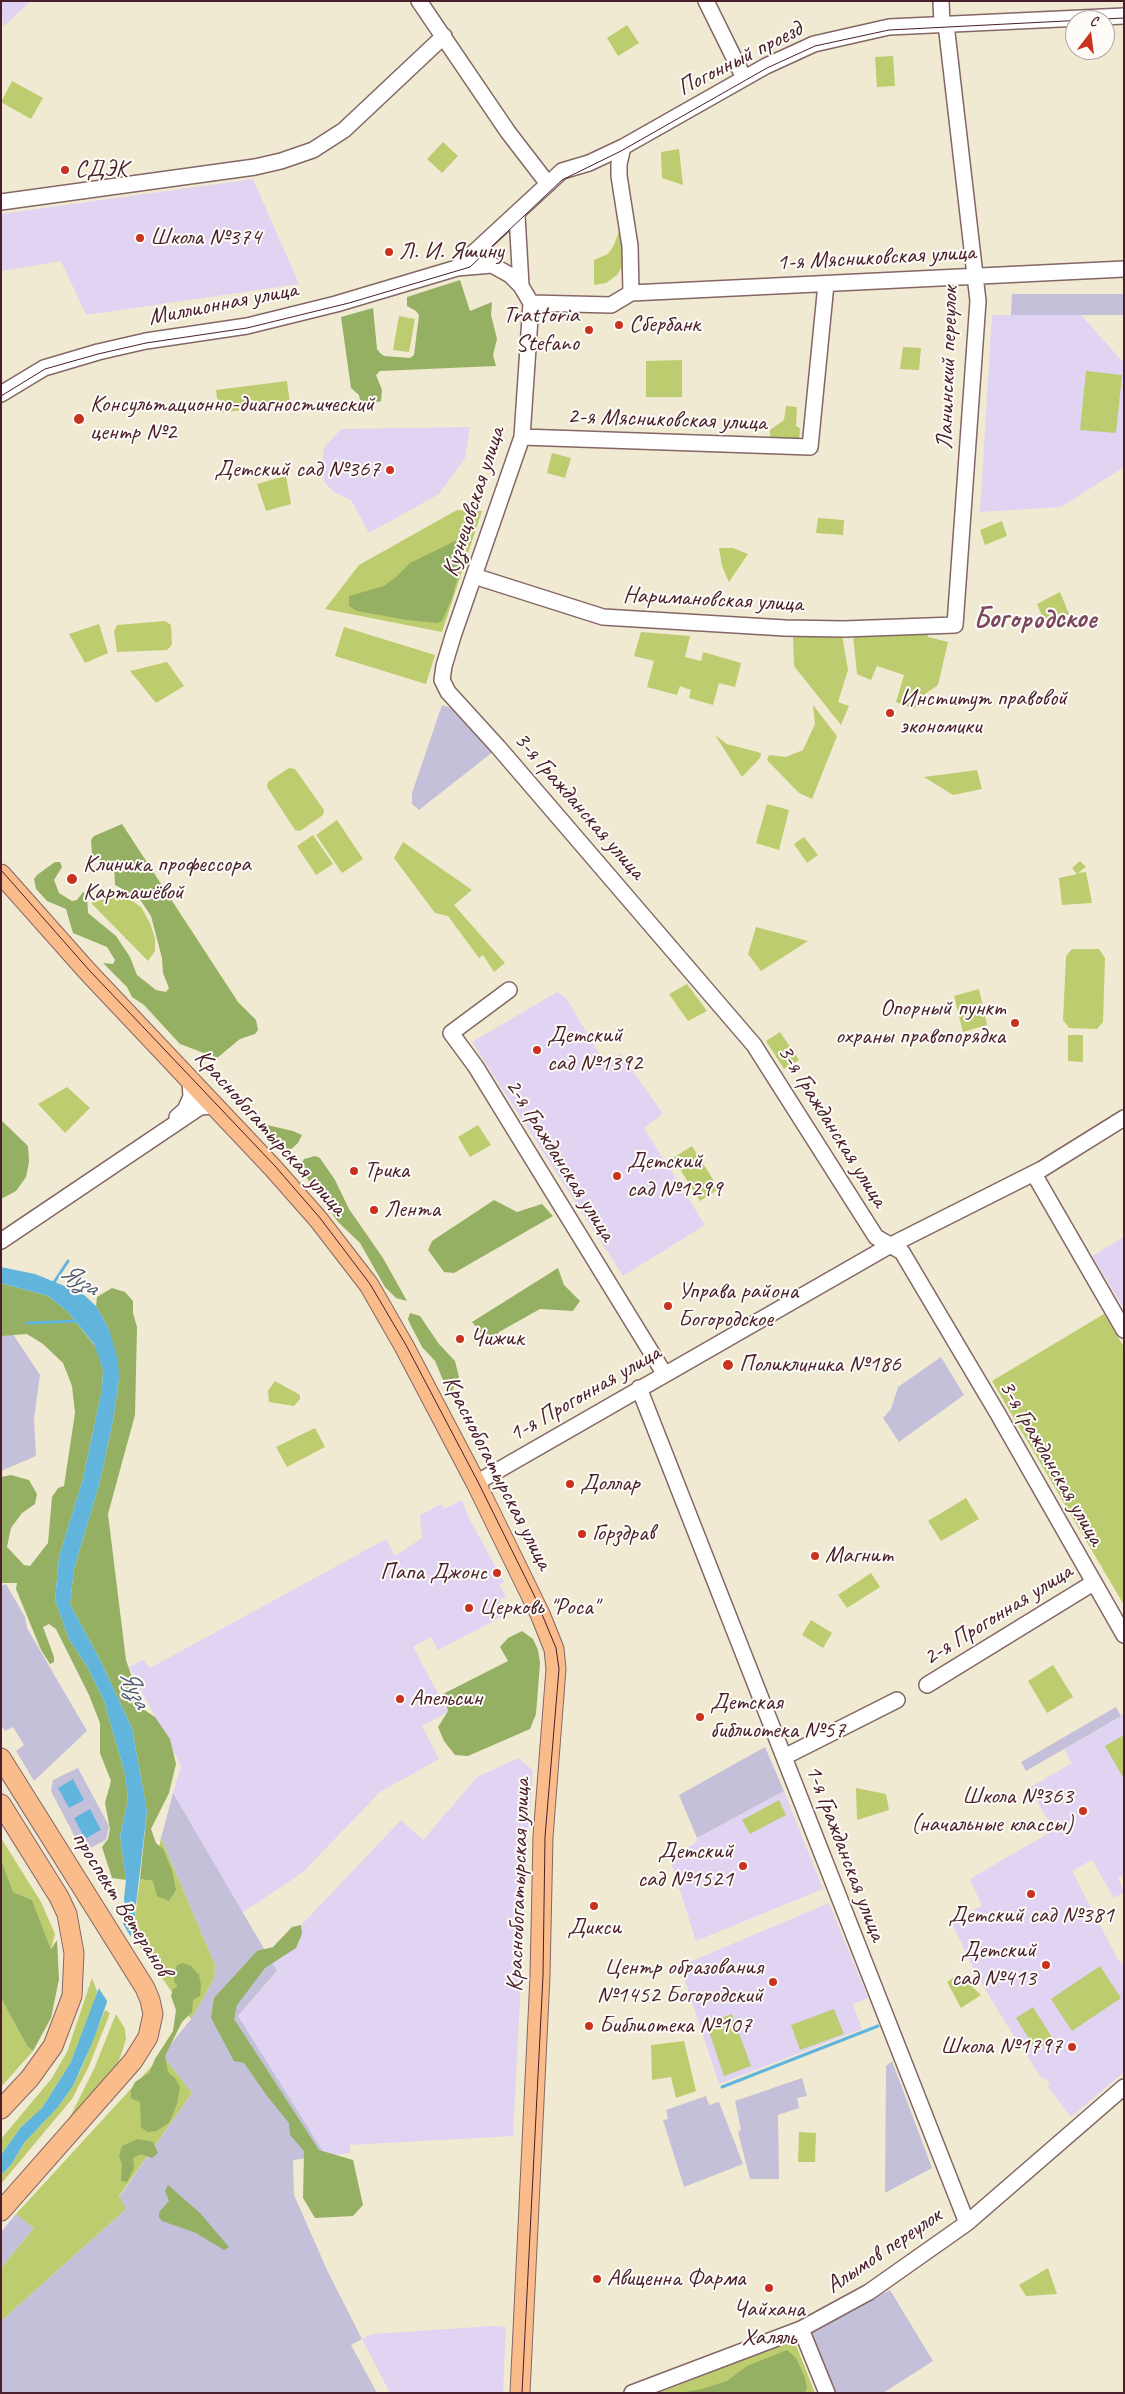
<!DOCTYPE html>
<meta charset="utf-8">
<style>
body{margin:0}
#map{position:relative;width:1125px;height:2394px;overflow:hidden;background:#f1ead2;font-family:Caveat,sans-serif}
canvas{display:block}
.frame{position:absolute;inset:0;border:2px solid #4a1f2b;pointer-events:none}
.north{position:absolute;left:1065px;top:10px;width:50px;height:50px;box-sizing:border-box;background:#fdfcf7;border:1px solid #b5a4a5;border-radius:50%;rotate:15deg;font-size:14px;font-weight:700;line-height:20px;text-align:center;color:#4a1f2b}
.north::after{content:'';display:block;margin:auto;width:18px;height:22px;background:#c8321e;clip-path:polygon(50% 0,100% 100%,50% 72%,0 100%)}
</style>
<div id="map">
<canvas width="1125" height="2394"></canvas>
<div class="frame"></div>
<div class="north">С</div>
</div>
<script>
const ctx = document.querySelector('canvas').getContext('2d');
ctx.lineJoin = 'round';
function fillPath(path, color) {
  ctx.fillStyle = color;
  ctx.fill(path, 'evenodd');
}
function poly(rows) {
  const path = new Path2D();
  for (const r of rows) {
    path.moveTo(r[0], r[1]);
    for (let i = 2; i < r.length; i += 2) path.lineTo(r[i], r[i + 1]);
  }
  return path;
}
function stroke(path, color, width, dash) {
  ctx.strokeStyle = color;
  ctx.lineWidth = width;
  ctx.lineCap = dash ? 'butt' : 'round';
  ctx.setLineDash(dash || []);
  ctx.stroke(path);
}
function write(font, color, halo, rows, align = 'center') {
  ctx.font = font + ' Caveat,sans-serif';
  ctx.lineWidth = 4;
  ctx.setLineDash([]);
  ctx.textBaseline = 'middle';
  ctx.strokeStyle = halo;
  ctx.fillStyle = color;
  for (const [text, x, y, turn = 0] of rows) {
    ctx.save();
    ctx.translate(x, y);
    ctx.rotate((+turn || 0) * Math.PI / 180);
    ctx.textAlign = isNaN(turn) ? turn : align;
    if (halo) ctx.strokeText(text, 0, 0);
    ctx.fillText(text, 0, 0);
    ctx.restore();
  }
}
fillPath(poly([
 [1,1,31,1,3,27],
 [253,179,299,284,86,315,61,261,1,271,1,214],
 [992,315,1081,315,1124,363,1124,467,1061,507,980,512],
 [470,427,465,458,439,494,369,533,351,500,334,492,324,482,323,449,341,429],
 [557,992,567,999,605,1064,621,1054,663,1114,644,1128,705,1225,623,1276,472,1042],
 [1124,1237,1124,1309,1092,1256],
 [462,1500,469,1518,504,1582,499,1585,506,1596,499,1600,507,1614,438,1650,431,1637,413,1647,448,1712,422,1726,439,1759,380,1792,302,1873,242,1913,173,1793,181,1766,129,1667,143,1660,150,1668,386,1539,395,1556,422,1538,420,1515,442,1504,444,1509],
 [1124,1714,1124,1875,1118,1878,1124,1892,1114,1898,1092,1860,1072,1871,1117,1958,1124,1966,1124,2072,1071,2117,1048,2087,1050,2085,1044,2077,1042,2079,1005,2022,975,1972,951,1921,982,1906,970,1879,1054,1830,1029,1788,1072,1763,1064,1749],
 [518,1758,533,1770,522,1915,520,2000,513,2136,350,2145,350,2153,326,2156,238,2016,277,1972,269,1959,401,1820,423,1840,477,1777],
 [784,1791,823,1889,696,1941,669,1856,696,1843,697,1838],
 [829,1903,868,1998,853,2004,862,2029,719,2084,680,1966],
 [493,2326,506,2327,503,2393,390,2393,362,2339,372,2334]
]), '#e1d4f3');
fillPath(poly([
 [1012,294,1124,294,1124,315,1011,315],
 [442,705,455,709,494,751,419,810,412,804,412,793],
 [1,1316,40,1375,34,1419,36,1456,1,1471],
 [941,1357,964,1395,899,1442,883,1418,891,1409,898,1387],
 [6,1584,25,1617,27,1628,87,1731,34,1781,16,1751,24,1745,13,1727,5,1731,1,1725,1,1586],
 [1116,1707,1121,1716,1026,1771,1021,1762],
 [765,1747,784,1791,697,1838,679,1795],
 [78,1768,109,1826,106,1840,90,1848,78,1843,51,1791,53,1780],
 [173,1793,277,1971,238,2016,326,2156,293,2160,294,2195,328,2272,362,2339,351,2345,377,2393,1,2393,1,2321,125,2210,119,2197,192,2093,162,2055,191,2019,214,1979,215,1965,161,1838],
 [892,2061,932,2168,885,2193,886,2066],
 [802,2078,807,2096,797,2098,799,2108,778,2115,779,2179,750,2179,738,2132,741,2130,735,2101],
 [706,2096,709,2105,719,2102,743,2164,684,2187,663,2120,668,2119,666,2110],
 [16,2214,34,2228,1,2268,1,2232],
 [890,2290,933,2361,883,2393,836,2393,808,2332]
]), '#c5c0da');
fillPath(poly([
 [627,25,639,43,618,56,607,38],
 [893,56,895,86,877,87,875,57],
 [12,81,43,98,31,119,1,102],
 [443,142,458,156,442,173,427,159],
 [679,149,683,185,662,178,661,152],
 [619,231,624,248,622,267,617,275,606,283,594,285,594,260,608,254,614,245],
 [399,316,415,319,409,352,393,350],
 [903,347,921,348,919,370,900,369],
 [682,360,682,397,646,397,646,361],
 [1086,371,1122,375,1116,433,1080,430],
 [287,381,290,404,219,413,216,390],
 [786,406,797,407,796,426,800,428,799,443,770,441,770,430,784,420],
 [552,453,571,458,565,478,547,473],
 [286,476,291,504,266,511,257,484],
 [457,510,482,511,442,632,325,609,359,565],
 [818,518,844,520,843,535,816,533],
 [1002,521,1007,536,985,545,980,530],
 [719,548,733,548,748,554,729,582,722,566],
 [1060,592,1069,614,1046,625,1037,604],
 [165,621,171,625,172,644,170,647,167,650,117,652,114,631,117,625],
 [99,624,108,653,85,663,69,634],
 [344,627,435,655,426,684,335,656],
 [641,632,690,636,685,657,701,661,703,652,741,663,735,687,719,683,713,705,689,698,691,690,680,686,677,695,647,687,654,661,634,656],
 [928,632,928,637,948,642,938,685,925,694,914,709,896,702,904,675,877,666,871,680,857,674,853,635],
 [793,635,842,635,848,670,838,702,849,706,841,725,794,666],
 [167,662,184,686,156,703,130,671],
 [813,705,837,736,812,799,799,793,767,760,769,755,786,757,803,750,815,724],
 [715,735,727,744,761,753,760,758,742,777],
 [289,768,295,769,324,810,323,815,300,831,295,830,267,787,268,782],
 [977,770,982,789,953,795,924,777],
 [767,804,789,810,779,850,756,843],
 [337,820,363,859,342,873,316,835],
 [313,835,333,864,316,875,297,846],
 [804,837,818,855,807,863,794,844],
 [403,842,472,890,454,905,505,963,494,972,483,955,479,958,448,916,435,913,394,858],
 [1080,861,1086,867,1078,873,1086,872,1092,903,1062,905,1059,878,1077,874,1072,868],
 [115,896,128,898,141,907,150,923,155,938,155,951,148,961,91,903],
 [756,927,808,941,761,971,748,954],
 [1072,949,1099,949,1105,958,1103,1022,1097,1029,1069,1028,1063,1020,1066,956],
 [687,984,707,1011,688,1021,669,994],
 [979,989,987,1025,963,1032,954,996],
 [780,1032,799,1060,784,1069,766,1041],
 [1068,1035,1083,1035,1083,1062,1068,1061],
 [67,1087,90,1108,65,1133,38,1104],
 [478,1125,491,1145,470,1157,458,1137],
 [692,1146,719,1189,700,1201,673,1158],
 [1104,1314,1124,1347,1124,1605,992,1381],
 [275,1381,300,1395,300,1399,294,1406,269,1402,268,1391],
 [315,1428,325,1447,287,1467,276,1447],
 [966,1498,979,1519,941,1541,928,1521],
 [871,1573,880,1587,847,1608,838,1595],
 [811,1620,832,1633,823,1648,802,1635],
 [1053,1665,1073,1697,1047,1713,1028,1681],
 [1124,1735,1124,1779,1105,1746],
 [856,1788,886,1794,889,1810,857,1820],
 [779,1800,786,1815,750,1834,742,1820],
 [1,1838,41,1902,55,1934,51,1949,32,1900,13,1892,1,1859],
 [161,1838,215,1965,214,1979,191,2019,140,1947,133,1930,140,1879,153,1881],
 [1100,1966,1121,1998,1072,2031,1051,1999],
 [958,1974,981,1995,961,2008,947,1982],
 [92,1978,97,1991,95,2003,71,2062,42,2108,21,2127,1,2155,1,2139,52,2078,67,2052],
 [1,1998,27,2046,33,2051,1,2087],
 [1033,2007,1053,2039,1036,2050,1016,2018],
 [834,2009,844,2034,800,2050,791,2025],
 [105,2010,110,2013,89,2066,72,2099,1,2184,1,2175,11,2165,24,2143,58,2107,73,2086,82,2067],
 [116,2014,125,2029,126,2039,120,2058,114,2068,69,2119,94,2069],
 [732,2014,751,2066,724,2076,706,2023],
 [684,2041,696,2091,676,2098,671,2077,652,2080,651,2045],
 [162,2055,192,2093,119,2196,126,2209,1,2321,1,2268,34,2228,16,2214],
 [799,2132,816,2133,815,2162,798,2162],
 [1048,2268,1057,2294,1026,2296,1019,2285],
 [794,2340,815,2393,658,2393]
]), '#bccc6f');
fillPath(poly([
 [460,280,470,311,492,302,491,315,497,339,493,355,496,366,380,371,376,375,382,390,381,401,370,404,360,400,359,395,351,388,341,317,373,308,377,349,380,353,384,356,410,358,414,355,419,315,416,311,407,306,407,297],
 [457,540,462,546,462,562,452,598,442,621,437,623,407,620,357,611,349,606,349,596,384,586,396,577,410,563],
 [122,824,238,1002,256,1020,258,1030,255,1034,240,1039,217,1058,180,1044,144,1005,132,997,127,987,103,963,113,964,115,960,107,947,73,933,66,909,47,901,36,889,34,879,37,875,55,862,60,862,62,867,54,880,59,893,72,901,77,900,83,892,87,895,88,913,116,936,130,957,137,975,156,990,166,992,169,988,163,973,162,958,151,916,139,898,115,885,114,864,94,859,92,854,91,840,94,836],
 [1,1120,28,1146,29,1162,26,1177,16,1191,1,1199],
 [263,1124,293,1131,302,1135,298,1143,287,1153,282,1153,271,1142],
 [315,1156,320,1158,335,1180,349,1209,383,1258,407,1301,396,1298,385,1287,360,1243,338,1222,299,1167,304,1159],
 [494,1200,517,1212,542,1204,553,1216,454,1273,444,1272,428,1250,432,1241],
 [558,1268,564,1285,580,1301,573,1311,540,1309,499,1332,490,1344,472,1322],
 [1,1283,48,1296,67,1311,95,1346,103,1369,102,1389,83,1479,59,1557,55,1600,69,1639,88,1668,104,1701,125,1774,128,1800,120,1836,126,1880,112,1878,102,1847,108,1839,110,1829,105,1803,111,1781,100,1753,100,1723,89,1695,56,1629,49,1624,43,1627,54,1657,54,1662,50,1664,41,1650,16,1589,17,1583,1,1583,1,1477,11,1475,29,1480,37,1494,35,1504,22,1513,11,1528,7,1547,24,1565,30,1566,48,1543,52,1497,58,1488,64,1486,75,1413,72,1386,63,1363,43,1344,27,1334,1,1336],
 [112,1288,125,1292,133,1301,133,1313,137,1327,135,1415,108,1514,126,1660,143,1709,155,1717,170,1739,176,1764,169,1793,151,1829,156,1843,163,1849,172,1870,176,1890,169,1901,157,1896,153,1881,140,1879,147,1811,132,1728,100,1660,70,1604,74,1569,99,1485,113,1421,119,1379,109,1329,96,1306,97,1297],
 [410,1313,420,1316,439,1344,455,1361,459,1377,452,1391,447,1390,435,1361,422,1347,410,1324,408,1319],
 [522,1631,533,1639,538,1650,540,1663,536,1714,530,1729,468,1756,455,1755,444,1741,438,1727,448,1711,443,1694,508,1661,500,1647,508,1638],
 [1,1859,13,1892,32,1900,51,1949,57,1940,59,1979,51,2018,33,2051,27,2046,1,1998],
 [301,1925,302,1934,296,1948,265,1968,237,2005,234,2019,319,2150,353,2160,363,2205,353,2216,315,2218,303,2198,304,2151,290,2135,289,2123,267,2096,244,2063,234,2061,211,2018,214,1998,257,1951,273,1947,292,1927],
 [183,1963,191,1966,199,1975,201,1985,200,1996,193,2000,192,2012,182,2022,165,2056,168,2072,175,2078,180,2087,177,2104,169,2123,156,2131,147,2132,141,2127,140,2102,131,2098,131,2090,135,2082,149,2073,155,2059,173,2031,176,2010,171,1996,173,1989,178,1986,174,1982,174,1976,177,1965],
 [138,2139,153,2142,158,2153,152,2158,141,2154,133,2158,134,2168,127,2182,121,2181,122,2165,119,2156,122,2146],
 [168,2185,200,2213,229,2247,224,2250,196,2233,162,2221,159,2217,159,2212,169,2201,165,2191],
 [787,2350,796,2358,804,2375,807,2387,805,2393,680,2393,702,2389,727,2381,747,2366]
]), '#95b062');
fillPath(poly([
 [1,1267,35,1274,82,1293,96,1306,109,1329,118,1360,119,1379,113,1421,99,1485,74,1569,70,1604,100,1660,132,1728,147,1811,133,1930,93,2041,73,2086,58,2107,24,2143,11,2165,1,2175,1,2155,21,2127,42,2108,71,2062,126,1916,124,1899,126,1880,120,1836,128,1800,125,1774,104,1701,88,1668,69,1639,55,1600,59,1557,83,1479,102,1389,103,1369,94,1344,67,1311,48,1296,1,1283],
 [73,1779,84,1800,69,1808,58,1788],
 [90,1809,101,1830,85,1839,74,1818]
]), '#61b5dd');
fillPath(poly([
 [122,1922,132,1939,109,2004,98,1987]
]), '#f1ead2');
stroke(poly([
 [53,1284,68,1261],
 [27,1323,79,1321],
 [722,2087,878,2026]
]), '#61b5dd', 3);
const minor = poly([
 [419,1,508,132,548,184],
 [706,1,744,78],
 [941,1,942,24],
 [1,202,255,167,281,161,313,150,344,130,444,36],
 [517,215,521,286],
 [457,268,562,171,589,163,623,147,766,66,814,44,889,27,1124,16],
 [631,293,1124,269],
 [531,303,522,437,453,636,444,666,442,680,448,692,499,748,754,1045,876,1237,902,1252,998,1414,1124,1635],
 [1,394,44,368,98,352,146,341,247,326,336,304,457,268,492,265,510,275,521,286,531,303,611,305,631,293,630,246,619,176,619,164,623,147],
 [522,437,810,447,826,284],
 [474,576,603,617,785,628,844,629,955,625,978,301,946,24],
 [509,990,451,1033,476,1067,664,1373],
 [177,1117,185,1110,191,1097,190,1081],
 [1034,1174,1124,1330],
 [1,1241,200,1107,214,1106],
 [639,1388,967,2223],
 [476,1483,889,1246,1042,1169,1124,1118],
 [927,1685,1093,1583],
 [784,1757,897,1700],
 [801,2329,827,2393],
 [632,2393,801,2329,869,2292,967,2223,1124,2087]
]);
const major = poly([
 [1,874,88,972,273,1168,318,1219,369,1285,404,1346,476,1483,540,1614,554,1649,556,1669,543,1837,540,1976,520,2393],
 [1,1758,145,1988,150,2000,153,2014,148,2037,133,2061,1,2211],
 [1,1804,59,1897,67,1914,74,1953,72,1996,53,2046,30,2078,1,2109]
]);
stroke(minor, '#846665', 18);
stroke(major, '#846665', 21);
stroke(minor, '#fff', 15);
stroke(major, '#fabc8b', 19);
stroke(poly([
 [1,396,45,369,98,354,146,343,247,328,349,303,470,267,562,180,621,151,767,68,815,46,889,30,1124,18],
 [1,870,89,970,275,1166,320,1218,370,1284,406,1345,478,1482,534,1595,556,1648,559,1669,545,1837,543,1976,522,2393]
]), '#4a1f2b', 1);
for (const [x, y, r, color] of [
 [65,170,5,"#c8321e"],
 [140,238,5,"#c8321e"],
 [389,252,5,"#c8321e"],
 [619,325,5,"#c8321e"],
 [589,330,5,"#c8321e"],
 [79,419,6,"#c8321e"],
 [390,470,5,"#c8321e"],
 [890,713,5,"#c8321e"],
 [72,879,6,"#c8321e"],
 [1015,1023,5,"#c8321e"],
 [537,1050,5,"#c8321e"],
 [354,1171,5,"#c8321e"],
 [617,1176,5,"#c8321e"],
 [374,1210,5,"#c8321e"],
 [668,1306,5,"#c8321e"],
 [460,1339,5,"#c8321e"],
 [728,1365,6,"#c8321e"],
 [570,1484,5,"#c8321e"],
 [582,1534,5,"#c8321e"],
 [815,1556,5,"#c8321e"],
 [497,1573,5,"#c8321e"],
 [469,1608,5,"#c8321e"],
 [400,1699,5,"#c8321e"],
 [700,1717,5,"#c8321e"],
 [1083,1811,5,"#c8321e"],
 [743,1866,5,"#c8321e"],
 [1031,1894,5,"#c8321e"],
 [594,1906,5,"#c8321e"],
 [1046,1965,5,"#c8321e"],
 [773,1982,5,"#c8321e"],
 [589,2026,5,"#c8321e"],
 [1072,2047,5,"#c8321e"],
 [597,2279,5,"#c8321e"],
 [769,2288,5,"#c8321e"]
]) {
  const dot = new Path2D();
  dot.arc(x, y, r, 0, 2 * Math.PI);
  ctx.fillStyle = color;
  ctx.fill(dot);
  stroke(dot, '#fdfcf7', 2);
}
write('24px', '#4a1f2b', '#fdfcf7', [
 ["Погонный проезд",740,59,-27],
 ["1-я Мясниковская улица",876,258,-3],
 ["Миллионная улица",223,304,-11],
 ["Ланинский переулок",948,368,-88],
 ["2-я Мясниковская улица",667,420,2],
 ["Кузнецовская улица",474,502,-72],
 ["Наримановская улица",713,600,3],
 ["3-я Гражданская улица",579,806,49],
 ["3-я Гражданская улица",832,1126,58],
 ["Краснобогатырская улица",270,1133,48],
 ["2-я Гражданская улица",560,1160,58],
 ["1-я Прогонная улица",585,1394,-30],
 ["3-я Гражданская улица",1051,1463,60],
 ["Краснобогатырская улица",497,1473,63],
 ["2-я Прогонная улица",998,1615,-32],
 ["1-я Гражданская улица",845,1853,69],
 ["Краснобогатырская улица",519,1885,-88],
 ["проспект Ветеранов",121,1904,58],
 ["Алымов переулок",884,2251,-34]
]);
write('24px', '#4a1f2b', '#fdfcf7', [
 ["СДЭК",75,170],
 ["Школа №374",150,238],
 ["Л. И. Яшину",399,252],
 ["Trattoria",579,316,"right"],
 ["Stefano",579,344,"right"],
 ["Сбербанк",629,325],
 ["Консультационно-диагностический",90,405],
 ["центр №2",90,433],
 ["Детский сад №367",380,470,"right"],
 ["Институт правовой",900,699],
 ["экономики",900,727],
 ["Клиника профессора",83,865],
 ["Карташёвой",83,893],
 ["Опорный пункт",1005,1009,"right"],
 ["охраны правопорядка",1005,1037,"right"],
 ["Детский",547,1036],
 ["сад №1392",547,1064],
 ["Детский",627,1162],
 ["сад №1299",627,1190],
 ["Трика",364,1171],
 ["Лента",384,1210],
 ["Управа района",678,1292],
 ["Богородское",678,1320],
 ["Чижик",470,1339],
 ["Поликлиника №186",739,1365],
 ["Доллар",580,1484],
 ["Горздрав",592,1534],
 ["Магнит",825,1556],
 ["Папа Джонс",487,1573,"right"],
 ["Церковь \"Роса\"",479,1608],
 ["Апельсин",410,1699],
 ["Детская",710,1703],
 ["библиотека №57",710,1731],
 ["Школа №363",1073,1797,"right"],
 ["(начальные классы)",1073,1825,"right"],
 ["Детский",733,1852,"right"],
 ["сад №1521",733,1880,"right"],
 ["Детский сад №381",1031,1916,"center"],
 ["Дикси",594,1928,"center"],
 ["Детский",1036,1951,"right"],
 ["сад №413",1036,1979,"right"],
 ["Центр образования",763,1968,"right"],
 ["№1452 Богородский",763,1996,"right"],
 ["Библиотека №107",599,2026],
 ["Школа №1797",1062,2047,"right"],
 ["Авиценна Фарма",607,2279],
 ["Чайхана",769,2310,"center"],
 ["Халяль",769,2338,"center"]
], 'left');
write('italic 25px', '#535b72', '#fdfcf7', [
 ["Яуза",79,1280,31],
 ["Яуза",134,1689,64]
]);
write('bold 29px', '#7d475f', '#fdfcf7', [
 ["Богородское",1035,619]
]);
</script>
